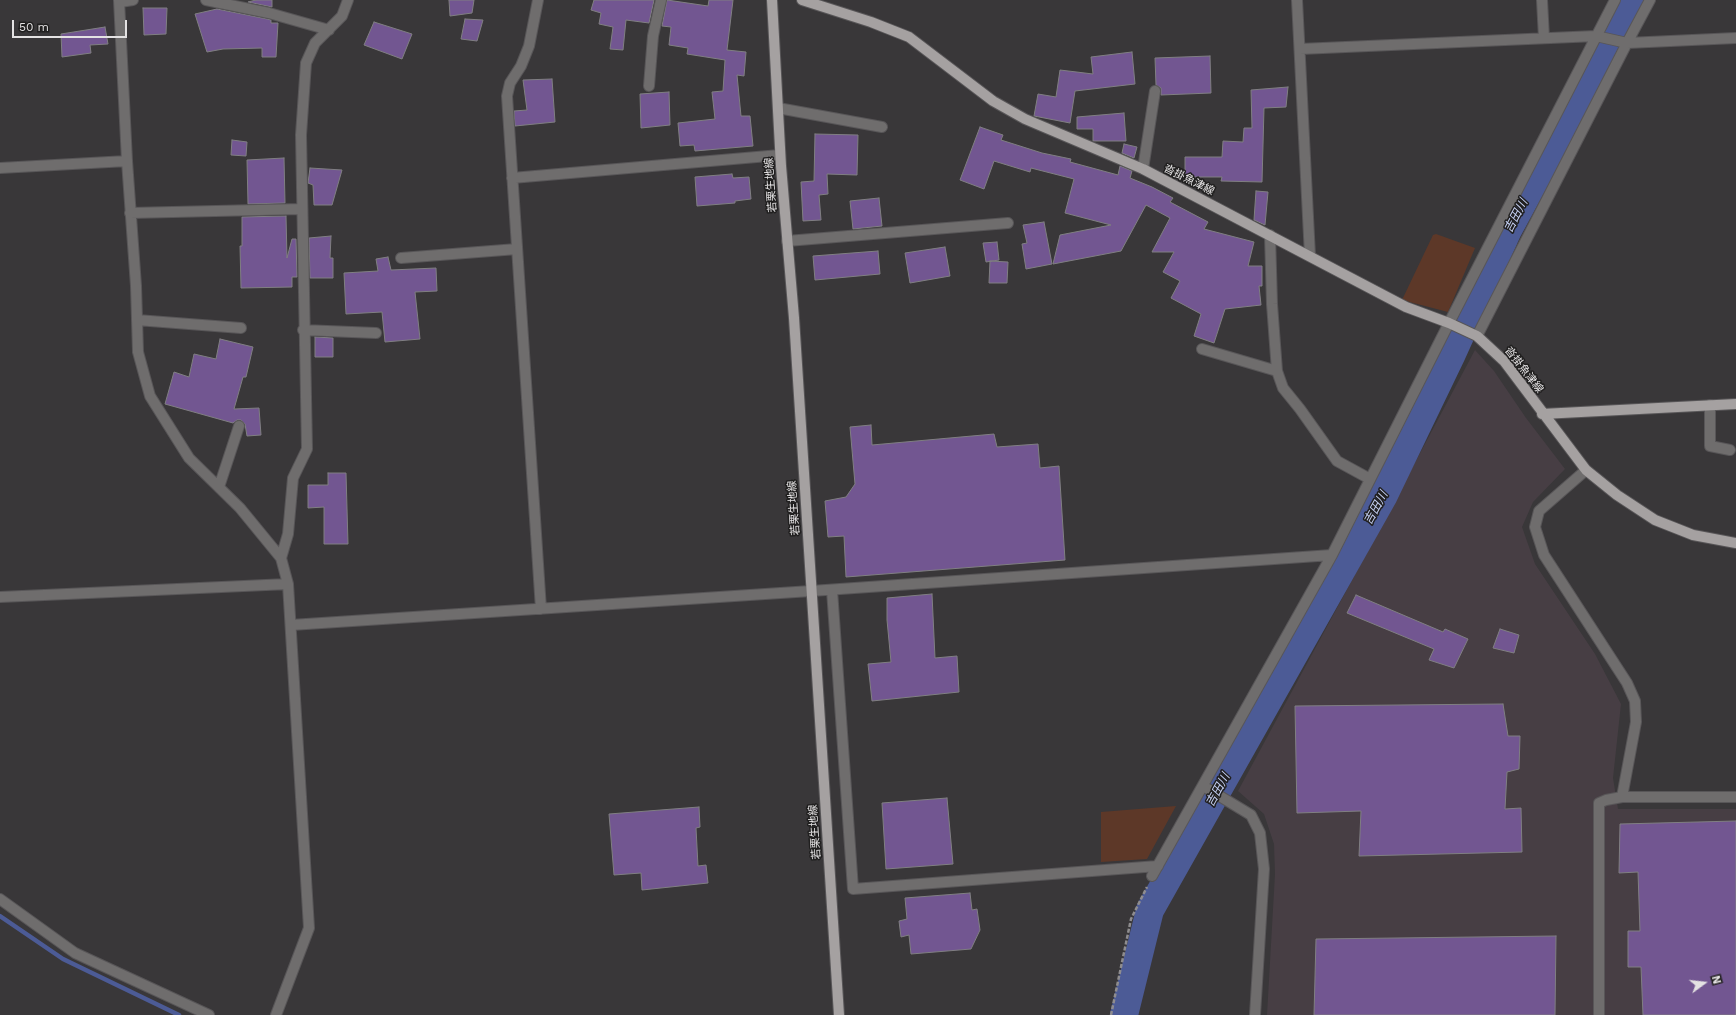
<!DOCTYPE html>
<meta charset="utf-8">
<style>
body{margin:0}
#map{position:relative;width:1736px;height:1015px;overflow:hidden;background:#393739;font-family:"Work Sans",sans-serif}
canvas{display:block}
.north{position:absolute;left:1684px;top:963px;width:40px;height:40px;-webkit-text-stroke:3px #201f1f;paint-order:stroke;rotate:75deg;font-size:11px;font-weight:700;line-height:16px;text-align:center;color:#e4e2e3}
.north::after{content:'';display:block;margin:auto;width:14px;height:18px;background:#e4e2e3;clip-path:polygon(50% 0,100% 100%,50% 72%,0 100%)}
.scale{position:absolute;left:12px;top:20px;width:115px;height:18px;box-sizing:border-box;border:2px solid #e4e2e3;border-top:0;padding-left:5px;font-size:12px;line-height:14px;white-space:nowrap;color:#e4e2e3;-webkit-text-stroke:3px #201f1f;paint-order:stroke}
</style>
<div id="map">
<canvas width="1736" height="1015"></canvas>
<div class="north">N</div>
<div class="scale">50 m</div>
</div>
<script>
const ctx = document.querySelector('canvas').getContext('2d');
ctx.lineJoin = 'round';
function fillPath(path, color) {
  ctx.fillStyle = color;
  ctx.fill(path, 'evenodd');
}
function poly(rows) {
  const path = new Path2D();
  for (const r of rows) {
    path.moveTo(r[0], r[1]);
    for (let i = 2; i < r.length; i += 2) path.lineTo(r[i], r[i + 1]);
  }
  return path;
}
function stroke(path, color, width, dash) {
  ctx.strokeStyle = color;
  ctx.lineWidth = width;
  ctx.lineCap = dash ? 'butt' : 'round';
  ctx.setLineDash(dash || []);
  ctx.stroke(path);
}
function write(font, color, halo, rows, align = 'center') {
  ctx.font = font + ' "Work Sans","Noto Sans JP",sans-serif';
  ctx.lineWidth = 3;
  ctx.setLineDash([]);
  ctx.textBaseline = 'middle';
  ctx.strokeStyle = halo;
  ctx.fillStyle = color;
  for (const [text, x, y, turn = 0] of rows) {
    ctx.save();
    ctx.translate(x, y);
    ctx.rotate((+turn || 0) * Math.PI / 180);
    ctx.textAlign = isNaN(turn) ? turn : align;
    if (halo) ctx.strokeText(text, 0, 0);
    ctx.fillText(text, 0, 0);
    ctx.restore();
  }
}
fillPath(poly([
 [1475,350,1494,371,1526,418,1565,469,1533,502,1522,527,1535,564,1595,654,1621,704,1613,778,1618,809,1736,809,1736,1015,1267,1015,1275,874,1274,844,1264,814,1238,791,1370,547]
]), '#473e44');
fillPath(poly([
 [1436,234,1475,248,1448,312,1402,300,1433,235],
 [1176,806,1147,859,1101,862,1101,812]
]), '#5d3828');
stroke(poly([
 [0,916,63,959,179,1015]
]), '#4c5b96', 4.5);
stroke(poly([
 [1124,1015,1150,910,1384,495,1451,356,1508,230,1633,0]
]), '#4c5b96', 28);
const building = poly([
 [256,0,272,0,272,7,248,2,256,0],
 [449,0,474,0,472,13,450,16,449,0],
 [594,0,654,0,649,23,626,20,623,50,610,49,613,27,599,24,601,13,591,10,594,0],
 [667,0,708,6,709,0,733,0,727,50,746,52,744,76,737,75,741,116,750,116,753,146,695,151,694,145,680,146,678,123,715,119,712,92,723,91,725,60,687,54,688,48,669,45,671,27,662,26,667,0],
 [143,8,167,8,166,34,144,35,143,8],
 [217,9,267,19,271,20,271,23,278,23,276,57,262,57,262,48,223,49,207,52,195,14,217,9],
 [465,19,483,20,477,41,461,39,465,19],
 [374,22,412,34,402,59,364,45,374,22],
 [105,27,108,44,90,45,91,53,62,57,61,34,105,27],
 [1132,52,1135,84,1075,91,1070,123,1034,116,1038,94,1056,97,1060,70,1093,74,1091,57,1132,52],
 [1210,56,1211,93,1161,95,1161,88,1156,85,1155,58,1210,56],
 [552,79,555,122,515,126,514,111,527,110,523,80,552,79],
 [1288,87,1286,107,1264,108,1262,182,1221,181,1222,177,1185,177,1185,157,1222,157,1223,141,1243,142,1244,128,1252,128,1251,90,1288,87],
 [669,92,670,125,641,128,640,94,669,92],
 [1124,113,1126,141,1093,141,1093,129,1077,129,1077,117,1124,113],
 [980,127,1003,135,1001,140,1042,153,1071,159,1070,162,1118,175,1120,166,1132,171,1130,178,1152,187,1173,198,1170,202,1208,222,1204,229,1254,242,1248,266,1262,266,1262,286,1259,286,1261,305,1225,309,1214,343,1194,336,1201,314,1171,298,1180,281,1163,272,1174,252,1152,252,1170,218,1146,205,1121,251,1053,264,1060,235,1111,225,1065,213,1074,179,1031,168,1030,172,994,161,984,189,960,180,980,127],
 [815,134,858,135,857,175,827,174,828,194,819,195,821,220,803,221,801,182,814,181,815,134],
 [232,140,247,142,246,156,231,155,232,140],
 [1124,144,1137,147,1134,158,1122,153,1124,144],
 [284,158,285,203,248,204,247,160,284,158],
 [310,168,342,170,332,205,314,205,313,185,308,183,310,168],
 [732,174,733,178,749,177,751,199,735,201,735,203,697,206,695,177,732,174],
 [1256,191,1268,192,1265,225,1254,220,1256,191],
 [879,198,882,226,853,229,850,201,879,198],
 [286,216,287,258,292,239,296,239,297,277,292,277,292,287,241,288,240,246,242,246,242,217,286,216],
 [1044,222,1052,264,1026,269,1022,244,1027,243,1023,225,1044,222],
 [331,236,330,258,333,258,333,278,310,278,309,238,331,236],
 [997,242,999,260,986,262,983,243,997,242],
 [945,247,950,276,910,283,905,253,945,247],
 [878,251,880,274,815,280,813,256,878,251],
 [388,257,391,270,436,268,437,291,415,292,420,339,385,342,382,312,346,314,344,273,378,271,376,259,388,257],
 [990,261,1008,262,1007,283,989,283,990,261],
 [315,337,333,338,333,357,315,357,315,337],
 [220,339,253,347,246,377,243,377,234,409,259,408,261,435,247,436,245,424,241,420,237,420,233,423,165,404,174,372,189,377,194,354,216,359,220,339],
 [871,425,872,445,994,434,997,447,1038,444,1040,468,1059,466,1065,560,846,577,844,536,828,537,825,501,846,497,855,484,850,427,871,425],
 [328,473,346,473,348,544,324,544,324,507,308,508,308,485,328,485,328,473],
 [932,594,935,658,957,656,959,692,872,701,868,664,891,662,887,620,887,598,932,594],
 [1356,595,1443,632,1445,629,1468,639,1454,668,1429,660,1434,649,1347,613,1356,595],
 [1500,629,1519,635,1514,653,1493,648,1500,629],
 [1503,704,1508,736,1520,736,1519,769,1507,772,1505,809,1521,808,1522,852,1359,856,1361,811,1297,813,1295,706,1503,704],
 [947,798,953,864,886,869,882,803,947,798],
 [699,807,700,827,696,828,698,866,706,865,708,883,642,890,641,873,614,875,609,814,699,807],
 [1736,821,1736,1015,1643,1015,1641,967,1628,967,1628,931,1640,931,1638,872,1619,873,1620,824,1736,821],
 [970,893,972,910,977,909,980,930,971,949,911,954,909,935,901,937,899,921,907,919,905,898,970,893],
 [1556,936,1555,1015,1314,1015,1316,939,1556,936]
]);
fillPath(building, '#725691');
stroke(building, '#807f82', 1);
const minor = poly([
 [119,0,127,161,136,286,138,352,150,396,189,458,240,508,281,558,288,584,309,928,276,1015],
 [206,0,269,13,329,30],
 [538,0,529,46,521,66,510,83,507,96,541,609],
 [1297,0,1310,256],
 [1542,0,1544,38],
 [120,2,133,0],
 [1300,49,1596,36,1627,43,1736,38],
 [649,86,653,36,661,0],
 [778,108,882,127],
 [0,168,127,161],
 [1143,169,1155,91],
 [512,178,780,155],
 [130,213,301,209],
 [1270,235,1272,304,1277,371,1283,388,1300,409,1337,461,1370,479],
 [787,241,1008,223],
 [401,258,517,249],
 [137,320,241,328],
 [303,330,376,333],
 [1477,336,1627,43,1650,0],
 [1202,349,1277,371],
 [1710,405,1710,446,1730,450],
 [1586,470,1539,511,1535,527,1544,555,1627,683,1635,701,1636,722,1622,797],
 [219,487,239,426],
 [281,558,288,534,293,478,307,449,301,135,306,63,315,43,342,16,348,0],
 [832,590,853,889,1158,866],
 [0,597,288,584],
 [291,625,811,591,1332,555],
 [1203,786,1251,815,1260,833,1264,869,1255,1015],
 [1152,876,1332,555,1449,323,1615,0],
 [0,899,75,953,209,1015],
 [1599,1015,1599,803,1606,800,1622,797,1736,797]
]);
const major = poly([
 [772,0,781,166,794,318,839,1015],
 [802,0,871,22,909,37,993,101,1025,119,1143,169,1406,307,1449,323,1477,336,1504,361,1586,470,1617,495,1655,520,1693,535,1736,543],
 [1542,414,1736,404]
]);
stroke(minor, '#585658', 12);
stroke(major, '#585658', 12);
stroke(poly([
 [1111,1015,1131,919,1147,887]
]), '#8f8d8f', 2.5, [4, 2]);
stroke(minor, '#6f6d6d', 10);
stroke(major, '#a5a1a1', 10);
write('11px', '#e4e2e3', '#201f1f', [
 ["沓掛魚津線",1189,180,27],
 ["若栗生地線",771,185,-94],
 ["沓掛魚津線",1524,370,52],
 ["若栗生地線",794,508,-94],
 ["若栗生地線",815,832,-94]
]);
write('italic 12px', '#c6d1f4', '#201f1f', [
 ["吉田川",1516,216,-62],
 ["吉田川",1376,508,-61],
 ["吉田川",1218,790,-61]
]);
</script>
